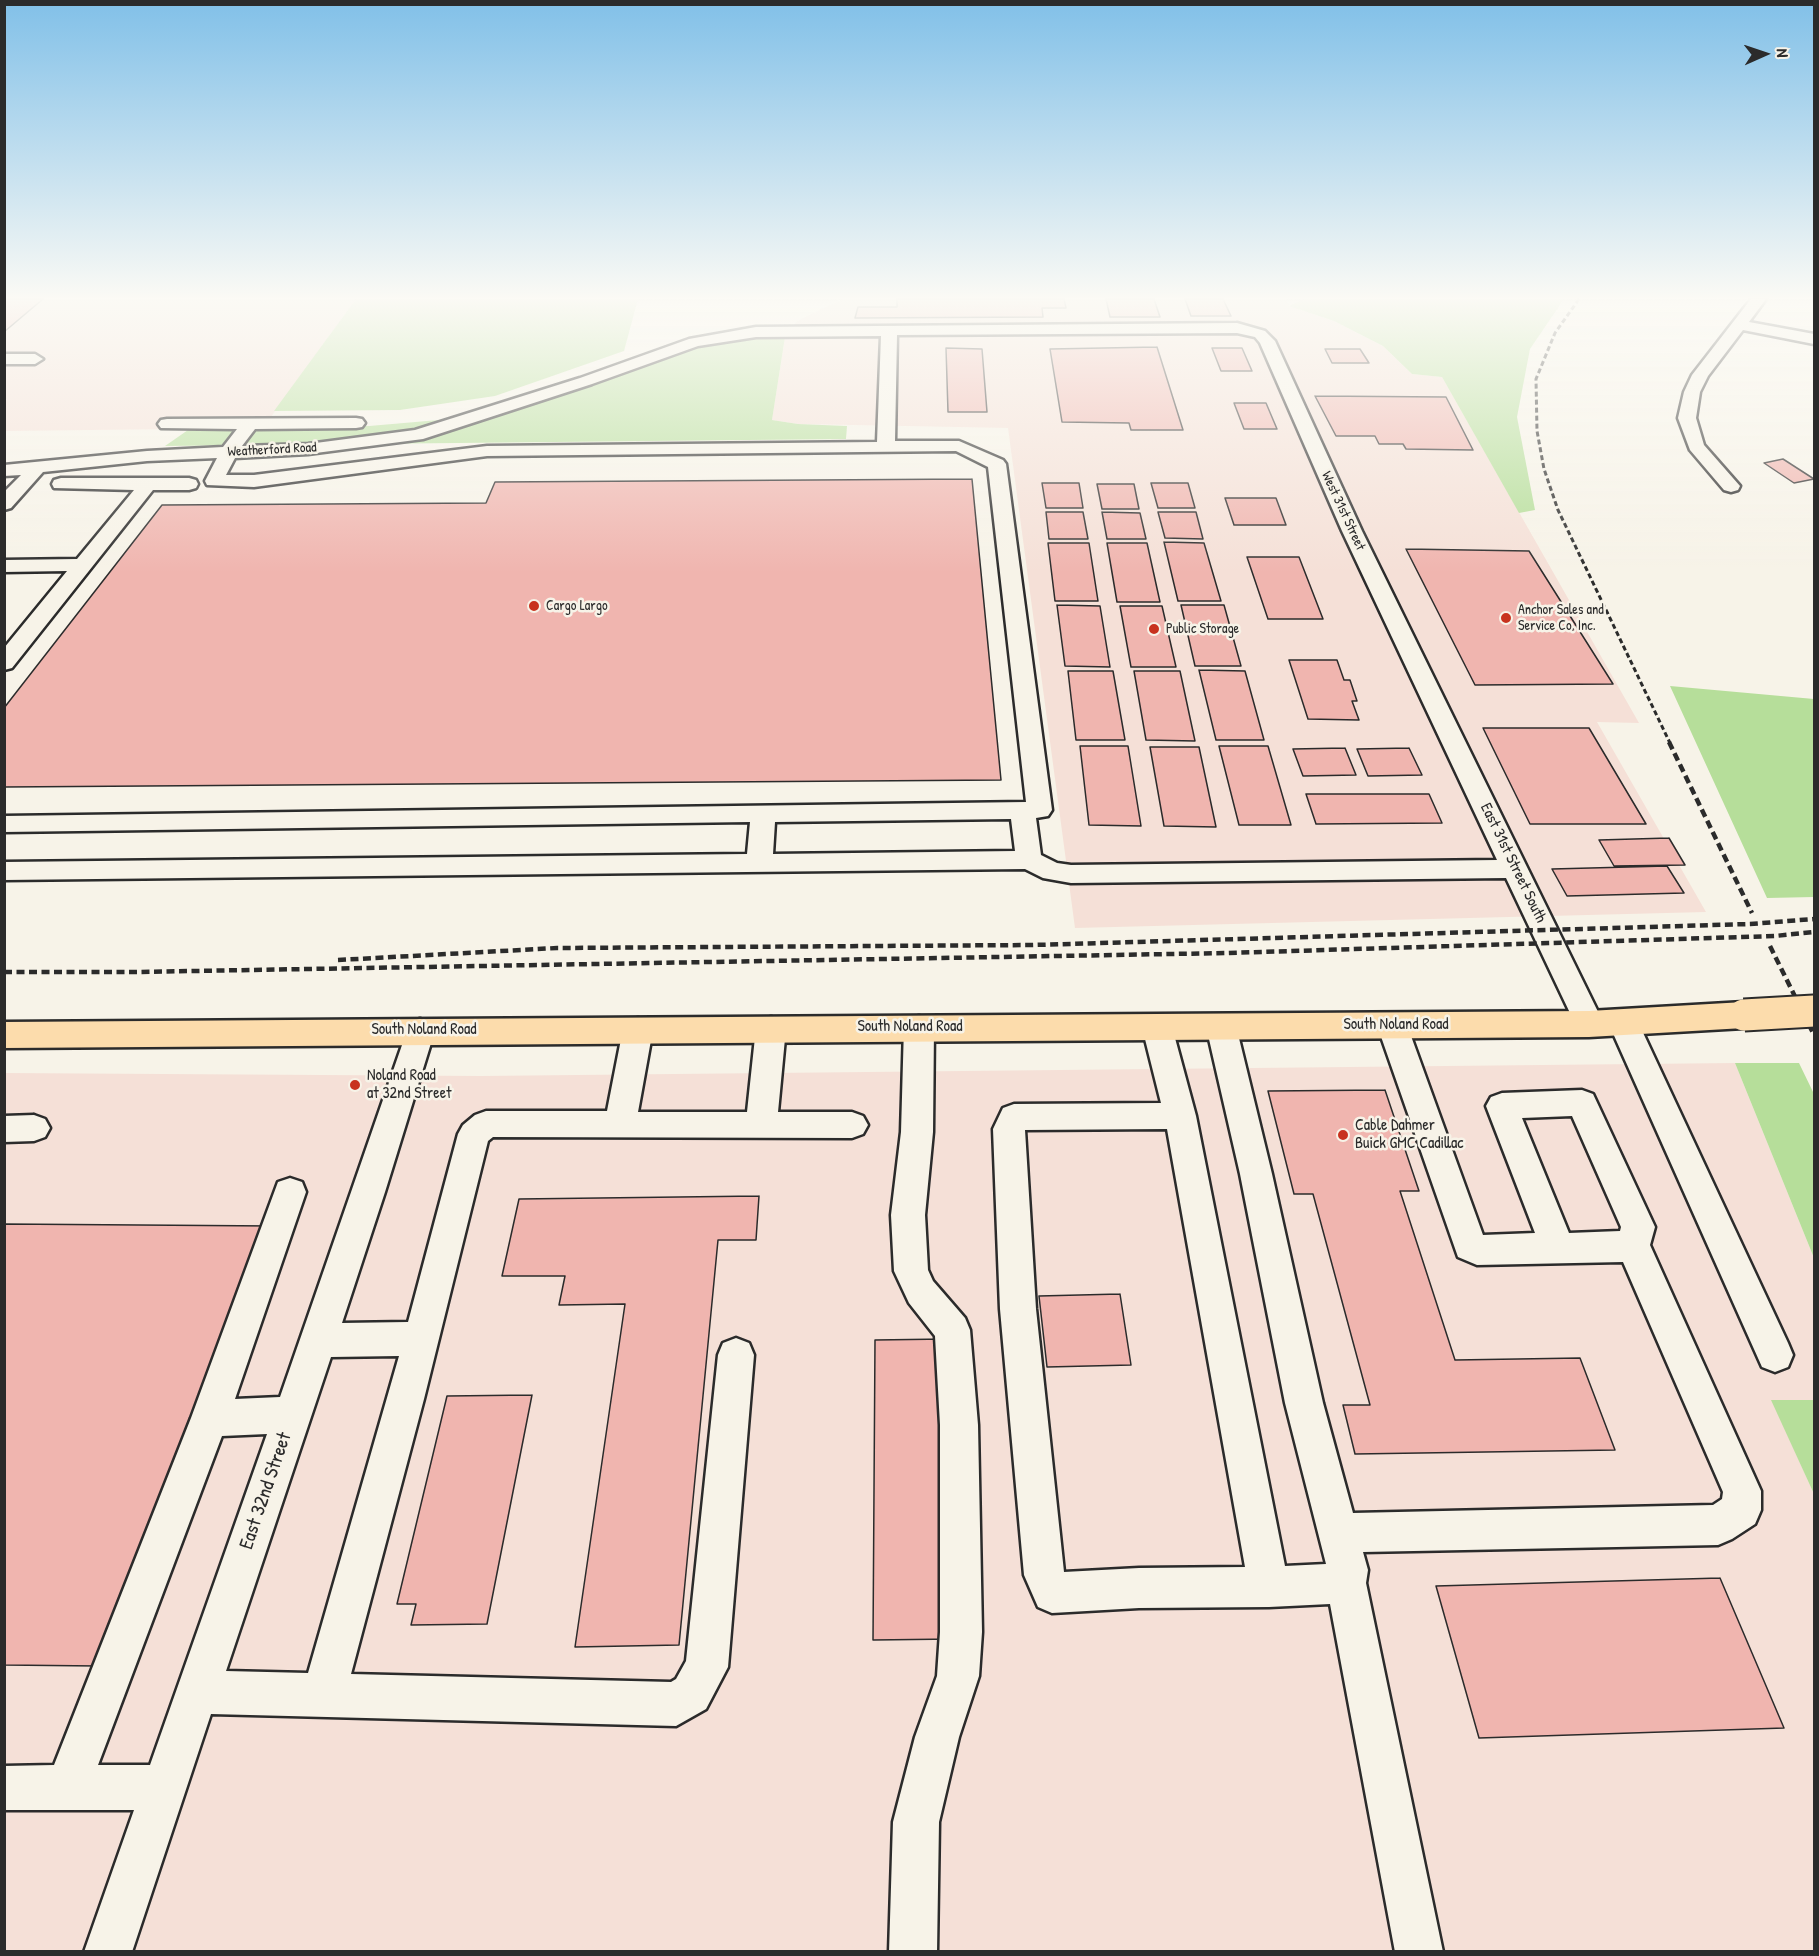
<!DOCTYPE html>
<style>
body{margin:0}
#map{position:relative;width:1819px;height:1956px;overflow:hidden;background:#f7f3e8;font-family:"Patrick Hand",sans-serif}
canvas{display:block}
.frame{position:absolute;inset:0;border:6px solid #2b2b2b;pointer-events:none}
.north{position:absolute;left:1735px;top:24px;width:60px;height:60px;-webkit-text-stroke:4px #f7f3e8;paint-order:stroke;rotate:87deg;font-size:16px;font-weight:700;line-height:24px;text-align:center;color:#2b2b2b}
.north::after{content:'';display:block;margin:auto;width:21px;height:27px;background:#2b2b2b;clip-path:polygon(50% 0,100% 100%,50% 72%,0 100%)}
</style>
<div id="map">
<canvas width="1819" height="1956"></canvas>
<div class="frame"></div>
<div class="north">N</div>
</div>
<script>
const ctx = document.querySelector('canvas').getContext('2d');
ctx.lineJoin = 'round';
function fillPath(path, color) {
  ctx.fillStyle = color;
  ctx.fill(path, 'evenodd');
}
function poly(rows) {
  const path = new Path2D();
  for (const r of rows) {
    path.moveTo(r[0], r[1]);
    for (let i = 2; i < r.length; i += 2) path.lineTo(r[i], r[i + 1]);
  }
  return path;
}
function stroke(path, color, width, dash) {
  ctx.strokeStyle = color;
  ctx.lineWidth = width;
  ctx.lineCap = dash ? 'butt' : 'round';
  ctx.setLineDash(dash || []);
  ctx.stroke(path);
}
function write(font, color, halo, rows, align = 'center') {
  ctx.font = font + ' "Patrick Hand",sans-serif';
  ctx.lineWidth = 5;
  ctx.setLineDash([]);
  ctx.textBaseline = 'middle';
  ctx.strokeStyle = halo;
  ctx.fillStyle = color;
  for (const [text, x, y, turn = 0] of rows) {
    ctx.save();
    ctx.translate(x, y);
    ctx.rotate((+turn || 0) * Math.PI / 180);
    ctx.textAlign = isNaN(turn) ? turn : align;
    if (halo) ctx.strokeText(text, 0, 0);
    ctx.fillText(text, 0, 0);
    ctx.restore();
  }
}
fillPath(poly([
 [5,299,356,299,263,428,5,431,5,402,7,399,5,399],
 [842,299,1285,299,1289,306,1334,321,1383,346,1412,374,1442,377,1639,723,1597,722,1706,912,1075,928,1008,428,798,424,772,420,785,337,797,321],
 [1735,1063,1814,1258,1814,1400,1772,1400,1814,1494,1814,1951,5,1952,5,1073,481,1076]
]), '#f5e0d7');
fillPath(poly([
 [356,299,638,299,624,351,495,396,400,410,274,411],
 [1304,299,1564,299,1530,349,1517,417,1535,510,1519,513,1442,377,1412,374,1383,346,1334,321,1289,306],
 [744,337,785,337,772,420,798,424,847,426,846,439,165,446,188,430,369,426,450,419,704,340],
 [1670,686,1814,699,1814,897,1767,898],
 [1735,1063,1799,1063,1814,1094,1814,1258],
 [1771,1400,1814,1400,1814,1494]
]), '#b6de9a');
const building = poly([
 [4,299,43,299,4,332,4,299],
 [897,299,1064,299,1066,308,1042,308,1043,317,855,318,858,307,897,307,897,299],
 [1106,299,1154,299,1160,317,1110,317,1106,299],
 [1185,299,1223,299,1231,316,1191,316,1185,299],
 [1157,347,1183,430,1131,430,1129,423,1062,422,1050,349,1157,347],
 [946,348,982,349,987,412,948,412,946,348],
 [1212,348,1242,348,1252,371,1221,371,1212,348],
 [1325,349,1360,349,1369,363,1332,363,1325,349],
 [1315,396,1446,397,1473,450,1406,449,1403,444,1379,444,1375,436,1336,436,1315,396],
 [1234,403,1266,403,1277,429,1244,429,1234,403],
 [1783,459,1814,479,1794,483,1764,463,1783,459],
 [972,479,1001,780,4,787,4,708,162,505,486,503,495,482,972,479],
 [1042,483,1079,483,1083,508,1046,508,1042,483],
 [1151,483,1188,483,1195,508,1158,508,1151,483],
 [1097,484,1134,484,1139,509,1102,509,1097,484],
 [1225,498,1276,498,1286,525,1234,525,1225,498],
 [1046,512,1083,512,1088,539,1049,539,1046,512],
 [1102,512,1140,513,1146,539,1107,539,1102,512],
 [1158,512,1196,512,1203,539,1165,538,1158,512],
 [1164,542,1204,543,1221,601,1178,601,1164,542],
 [1048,543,1089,543,1098,601,1055,601,1048,543],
 [1107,543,1147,543,1160,602,1117,602,1107,543],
 [1406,549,1529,551,1613,684,1475,685,1406,549],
 [1247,557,1299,557,1323,619,1268,619,1247,557],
 [1057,605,1100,606,1110,667,1065,666,1057,605],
 [1181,605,1224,605,1241,666,1195,666,1181,605],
 [1120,606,1162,606,1176,667,1131,667,1120,606],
 [1289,660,1337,660,1344,680,1350,680,1357,701,1352,701,1359,720,1308,719,1289,660],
 [1199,670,1245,671,1264,740,1216,740,1199,670],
 [1068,671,1113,671,1125,740,1076,740,1068,671],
 [1134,671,1180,671,1195,741,1146,740,1134,671],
 [1483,728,1589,728,1646,824,1530,824,1483,728],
 [1080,746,1128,746,1141,826,1089,825,1080,746],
 [1219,746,1268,746,1291,825,1239,825,1219,746],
 [1150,747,1199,747,1216,827,1164,826,1150,747],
 [1345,748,1356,775,1303,776,1293,749,1345,748],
 [1409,748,1422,775,1368,776,1357,749,1409,748],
 [1306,794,1429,794,1442,823,1316,824,1306,794],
 [1669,838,1685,865,1614,866,1599,840,1669,838],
 [1667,866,1684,893,1567,896,1552,869,1667,866],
 [1385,1090,1419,1191,1400,1191,1455,1360,1580,1358,1615,1450,1355,1454,1343,1405,1370,1405,1313,1194,1294,1194,1268,1091,1385,1090],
 [759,1196,756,1240,718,1240,679,1645,575,1647,625,1304,559,1305,565,1276,502,1276,519,1199,759,1196],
 [4,1224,273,1226,98,1666,4,1665,4,1224],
 [1120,1294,1131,1365,1047,1367,1039,1296,1120,1294],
 [946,1339,954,1639,873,1640,875,1340,946,1339],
 [532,1395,487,1624,411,1625,416,1604,397,1604,447,1396,532,1395],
 [1720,1578,1784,1728,1479,1738,1436,1586,1720,1578]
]);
fillPath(building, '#f0b5af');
stroke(building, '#2b2b2b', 1.5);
const minor = poly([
 [1751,299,1766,299,1749,322,1814,334,1814,344,1743,330,1708,376,1700,392,1696,418,1704,445,1740,486,1738,490,1731,492,1724,490,1690,450,1678,418,1684,392,1692,375,1751,299],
 [1237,323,1265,331,1275,341,1362,531,1604,1024,1599,1032,1589,1035,1579,1032,1506,878,1071,883,1043,878,1025,869,4,880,4,862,747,854,750,822,4,832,4,816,1026,802,988,467,956,451,487,456,254,487,207,485,205,481,217,458,147,461,43,472,11,508,4,510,4,492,21,475,4,476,4,465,147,451,223,447,237,429,161,428,158,424,161,420,167,419,356,418,362,419,365,423,362,427,356,428,255,429,242,446,308,444,415,430,580,378,689,339,756,327,1237,323],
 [1237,333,1255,337,1260,343,1342,531,1497,860,1071,865,1057,863,1041,855,1036,818,1048,816,1052,810,1006,464,1003,460,959,441,895,441,897,335,1237,333],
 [881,336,877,442,487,446,254,475,226,475,235,458,308,454,423,439,592,384,698,346,756,337,881,336],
 [1011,819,1015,851,773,854,775,822,1011,819],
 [4,354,35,354,43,359,35,364,4,364,4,354],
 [61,478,189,478,196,480,198,484,196,488,189,490,153,490,12,668,4,670,4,648,67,571,4,572,4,560,77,559,134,490,54,488,52,484,54,480,61,478],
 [1623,1011,1633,1014,1638,1022,1788,1343,1793,1355,1788,1367,1775,1372,1762,1367,1608,1022,1613,1014,1623,1011],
 [1392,1014,1402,1017,1407,1025,1483,1235,1535,1233,1486,1106,1491,1097,1502,1093,1582,1090,1593,1094,1655,1227,1650,1245,1761,1491,1761,1510,1755,1524,1732,1539,1718,1545,1363,1552,1368,1570,1366,1583,1443,1952,1395,1952,1330,1604,1269,1607,1139,1608,1052,1613,1038,1607,1024,1575,1000,1309,993,1129,1003,1108,1014,1104,1161,1103,1142,1027,1147,1019,1157,1016,1167,1019,1172,1027,1196,1116,1285,1566,1326,1564,1285,1403,1240,1174,1206,1026,1211,1018,1221,1015,1231,1018,1236,1026,1272,1174,1323,1403,1353,1513,1713,1505,1722,1499,1723,1492,1623,1262,1477,1265,1458,1257,1377,1025,1382,1017,1392,1014],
 [1572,1116,1621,1227,1620,1231,1569,1233,1522,1118,1572,1116],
 [1167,1129,1245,1567,1139,1568,1064,1572,1036,1309,1025,1130,1167,1129],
 [919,1016,929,1019,934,1027,933,1132,925,1215,928,1270,933,1281,965,1318,970,1330,978,1425,982,1632,979,1676,959,1737,939,1822,937,1952,889,1952,893,1822,915,1737,937,1676,940,1632,940,1425,935,1336,909,1303,894,1271,891,1215,901,1132,904,1027,909,1019,919,1016],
 [771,1017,781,1020,786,1028,778,1112,852,1112,863,1116,868,1125,863,1134,852,1138,493,1137,488,1141,424,1399,351,1674,671,1682,676,1679,686,1661,718,1355,723,1343,736,1338,749,1343,754,1355,728,1667,706,1709,676,1726,211,1714,132,1952,84,1952,134,1810,4,1810,4,1766,54,1765,191,1418,278,1182,290,1178,302,1182,306,1192,235,1399,280,1397,410,1022,420,1019,430,1022,435,1030,385,1192,342,1323,408,1322,458,1134,463,1125,475,1115,486,1111,607,1111,623,1029,628,1021,638,1018,648,1021,653,1029,638,1112,747,1112,756,1028,761,1020,771,1017],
 [399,1356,308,1673,226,1671,331,1357,399,1356],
 [267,1434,150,1765,98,1765,222,1436,267,1434],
 [34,1115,45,1119,50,1128,45,1137,34,1141,4,1142,4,1116,34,1115]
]);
const major = poly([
 [1744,1002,1756,1006,1761,1015,1756,1024,1744,1028,1589,1037,4,1048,4,1022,1589,1011,1744,1002]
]);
stroke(minor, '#2b2b2b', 5);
stroke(major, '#2b2b2b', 5);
fillPath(minor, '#f7f3e8');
fillPath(major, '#fcdcac');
stroke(poly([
 [1579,299,1555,333,1536,379,1537,431,1544,469,1558,510,1670,743]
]), '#2b2b2b', 3, [5, 3]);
stroke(poly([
 [1669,742,1752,913],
 [1770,946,1814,1035],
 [338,960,557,948,1033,945,1750,924,1814,919],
 [4,972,135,972,1228,953,1775,936,1814,932]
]), '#2b2b2b', 4.5, [8, 4.5]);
const majorBridge = poly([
 [1744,1015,1814,1011]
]);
stroke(majorBridge, '#2b2b2b', 35, []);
stroke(majorBridge, '#fcdcac', 31);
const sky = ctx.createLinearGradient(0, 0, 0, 573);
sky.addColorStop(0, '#81c0e8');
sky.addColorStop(0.52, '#fbfaf5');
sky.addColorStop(1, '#fbfaf500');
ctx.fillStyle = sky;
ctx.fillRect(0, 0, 1819, 573);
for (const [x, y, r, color] of [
 [534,606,6,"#c8321e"],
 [1506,618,6,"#c8321e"],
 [1154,629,6,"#c8321e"],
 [355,1085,6,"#c8321e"],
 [1343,1135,6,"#c8321e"]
]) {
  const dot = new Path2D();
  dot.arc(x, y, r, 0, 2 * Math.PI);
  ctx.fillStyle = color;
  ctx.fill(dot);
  stroke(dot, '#f7f3e8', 2);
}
write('14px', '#2b2b2b', '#f7f3e8', [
 ["Weatherford Road",272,450,-3],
 ["West 31st Street",1343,511,65]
]);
write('14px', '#2b2b2b', '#f7f3e8', [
 ["Cargo Largo",546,606],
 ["Anchor Sales and",1518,610],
 ["Service Co, Inc.",1518,626],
 ["Public Storage",1166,629]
], 'left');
write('16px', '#2b2b2b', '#f7f3e8', [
 ["East 31st Street South",1513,863,64],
 ["South Noland Road",1396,1025],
 ["South Noland Road",910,1027],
 ["South Noland Road",424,1030]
]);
write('16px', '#2b2b2b', '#f7f3e8', [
 ["Noland Road",367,1076],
 ["at 32nd Street",367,1094],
 ["Cable Dahmer",1355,1126],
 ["Buick GMC Cadillac",1355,1144]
], 'left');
write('20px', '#2b2b2b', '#f7f3e8', [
 ["East 32nd Street",266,1491,-71]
]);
</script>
